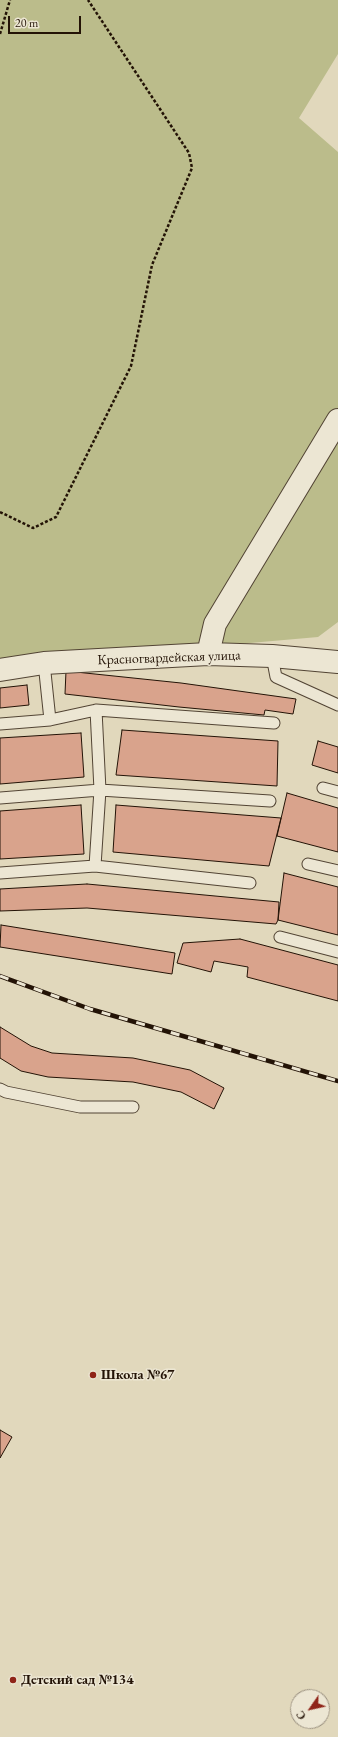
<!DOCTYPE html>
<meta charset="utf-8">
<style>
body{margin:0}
#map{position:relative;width:338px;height:1737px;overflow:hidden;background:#e1d8bc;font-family:"EB Garamond",serif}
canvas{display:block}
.north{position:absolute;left:290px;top:1689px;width:40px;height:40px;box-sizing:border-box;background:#ece6d3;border:1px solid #9c9281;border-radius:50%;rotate:236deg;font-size:11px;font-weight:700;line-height:16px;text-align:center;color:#231306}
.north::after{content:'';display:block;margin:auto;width:14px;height:18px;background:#8f2418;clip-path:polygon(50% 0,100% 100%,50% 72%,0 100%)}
.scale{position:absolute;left:8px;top:16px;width:73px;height:18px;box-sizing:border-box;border:2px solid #231306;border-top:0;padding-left:5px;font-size:12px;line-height:14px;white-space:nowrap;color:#231306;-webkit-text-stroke:3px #ece6d3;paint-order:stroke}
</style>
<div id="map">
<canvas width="338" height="1737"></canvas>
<div class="north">С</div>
<div class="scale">20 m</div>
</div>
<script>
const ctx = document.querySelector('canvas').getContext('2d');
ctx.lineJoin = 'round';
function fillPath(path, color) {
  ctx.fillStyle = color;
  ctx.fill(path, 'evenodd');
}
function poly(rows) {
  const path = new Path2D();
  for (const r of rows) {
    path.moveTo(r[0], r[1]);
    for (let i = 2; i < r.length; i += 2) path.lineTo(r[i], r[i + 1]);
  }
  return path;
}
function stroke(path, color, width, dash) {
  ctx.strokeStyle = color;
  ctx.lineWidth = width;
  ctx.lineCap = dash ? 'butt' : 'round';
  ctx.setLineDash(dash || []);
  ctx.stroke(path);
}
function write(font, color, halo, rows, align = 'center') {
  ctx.font = font + ' "EB Garamond",serif';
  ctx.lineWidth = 3;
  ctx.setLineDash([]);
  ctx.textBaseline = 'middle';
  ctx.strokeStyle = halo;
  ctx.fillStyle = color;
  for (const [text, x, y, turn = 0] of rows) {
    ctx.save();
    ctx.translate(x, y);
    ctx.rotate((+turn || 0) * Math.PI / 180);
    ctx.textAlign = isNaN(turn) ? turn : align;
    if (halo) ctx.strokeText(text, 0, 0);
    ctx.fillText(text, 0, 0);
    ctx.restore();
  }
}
fillPath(poly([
 [0,0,338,0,338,54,299,118,338,152,338,622,318,637,0,665]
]), '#bbbc8b');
const building = poly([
 [66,671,181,683,296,699,293,714,265,710,264,715,179,707,65,694,66,671],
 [27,685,29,705,0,708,0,688,27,685],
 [122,730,278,741,277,786,116,775,122,730],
 [81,733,84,777,0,784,0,738,81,733],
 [318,741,338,747,338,773,312,765,318,741],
 [287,793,338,808,338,852,277,836,287,793],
 [81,805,84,854,0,859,0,811,81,805],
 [116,805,281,818,269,866,113,852,116,805],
 [284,873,338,887,338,935,278,920,284,873],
 [87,884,279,902,278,920,276,924,87,908,0,911,0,889,87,884],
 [1,925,175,953,172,974,0,947,1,925],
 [240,939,338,965,338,1001,247,977,248,967,214,961,211,972,177,963,183,943,240,939],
 [0,1027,31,1046,52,1053,133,1058,190,1070,224,1088,214,1109,181,1092,133,1082,48,1077,21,1071,0,1058,0,1027],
 [0,1430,12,1437,0,1458,0,1430]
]);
fillPath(building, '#d9a38c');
stroke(building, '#231306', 1);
const lane = poly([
 [272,656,276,677,338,705],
 [44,663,50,720],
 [0,724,50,720,96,710,274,723],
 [323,788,338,792],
 [0,798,100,790,270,801],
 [308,864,338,871],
 [95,866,100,790,96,710],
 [0,873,95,866,250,883],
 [280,937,338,952],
 [0,1089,6,1092,80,1107,133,1107]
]);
const street = poly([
 [208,654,215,624,338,420],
 [0,670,44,663,208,654,272,656,338,662]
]);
stroke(lane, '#524434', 13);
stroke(street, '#524434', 24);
stroke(poly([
 [0,34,10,0],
 [0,512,33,528,56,517,131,366,152,265,192,168,189,153,88,0]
]), '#231306', 2.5, [3, 2]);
stroke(lane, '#ece6d3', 11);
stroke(street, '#ece6d3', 22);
const rail = poly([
 [0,976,90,1009,338,1081]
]);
stroke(rail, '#231306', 4.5);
stroke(rail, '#ece6d3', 3, [9]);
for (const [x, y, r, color] of [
 [93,1375,4,"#8f2418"],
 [13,1680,4,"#8f2418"]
]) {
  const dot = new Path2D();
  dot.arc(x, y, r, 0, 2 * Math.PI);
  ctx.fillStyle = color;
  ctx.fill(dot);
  stroke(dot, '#ece6d3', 1.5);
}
write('14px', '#231306', '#ece6d3', [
 ["Красногвардейская улица",169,658,-2]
]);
write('bold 14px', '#231306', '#ece6d3', [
 ["Школа №67",101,1375],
 ["Детский сад №134",21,1680]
], 'left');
</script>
